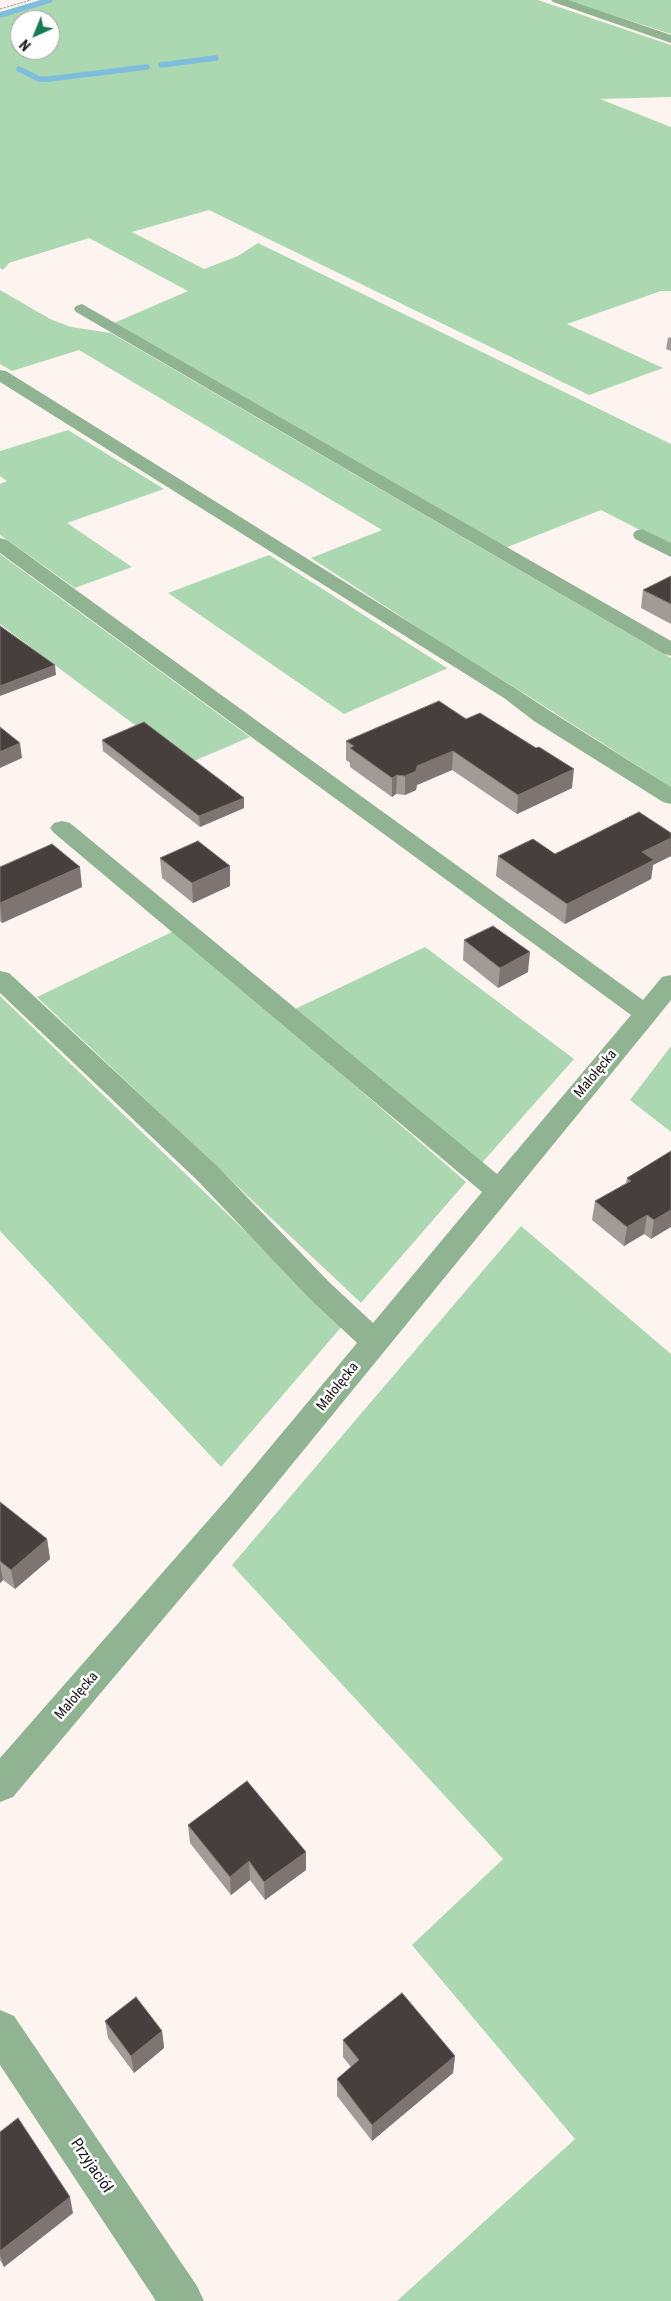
<!DOCTYPE html>
<meta charset="utf-8">
<style>
body{margin:0}
#map{position:relative;width:671px;height:2301px;overflow:hidden;background:#fdf4f0;font-family:"Roboto Condensed",sans-serif}
canvas{display:block}
.north{position:absolute;left:10px;top:10px;width:50px;height:50px;box-sizing:border-box;background:#fff;border:1px solid #a3a2a1;border-radius:50%;rotate:224deg;font-size:14px;font-weight:700;line-height:20px;text-align:center;color:#191615}
.north::after{content:'';display:block;margin:auto;width:18px;height:22px;background:#167a52;clip-path:polygon(50% 0,100% 100%,50% 72%,0 100%)}
</style>
<div id="map">
<canvas width="671" height="2301"></canvas>
<div class="north">N</div>
</div>
<script>
const ctx = document.querySelector('canvas').getContext('2d');
ctx.lineJoin = 'round';
function fillPath(path, color) {
  ctx.fillStyle = color;
  ctx.fill(path, 'evenodd');
}
function poly(rows) {
  const path = new Path2D();
  for (const r of rows) {
    path.moveTo(r[0], r[1]);
    for (let i = 2; i < r.length; i += 2) path.lineTo(r[i], r[i + 1]);
  }
  return path;
}
function stroke(path, color, width, dash) {
  ctx.strokeStyle = color;
  ctx.lineWidth = width;
  ctx.lineCap = dash ? 'butt' : 'round';
  ctx.setLineDash(dash || []);
  ctx.stroke(path);
}
function write(font, color, halo, rows, align = 'center') {
  ctx.font = font + ' "Roboto Condensed",sans-serif';
  ctx.lineWidth = 5;
  ctx.setLineDash([]);
  ctx.textBaseline = 'middle';
  ctx.strokeStyle = halo;
  ctx.fillStyle = color;
  for (const [text, x, y, turn = 0] of rows) {
    ctx.save();
    ctx.translate(x, y);
    ctx.rotate((+turn || 0) * Math.PI / 180);
    ctx.textAlign = isNaN(turn) ? turn : align;
    if (halo) ctx.strokeText(text, 0, 0);
    ctx.fillText(text, 0, 0);
    ctx.restore();
  }
}
fillPath(poly([
 [41,0,538,0,671,45,671,97,600,99,671,127,671,291,661,291,567,324,663,368,589,395,209,210,132,232,204,269,238,256,258,243,671,444,671,546,601,510,505,548,114,323,188,291,89,238,9,263,3,270,0,268,0,12],
 [20,20,50,20,50,50,20,50],
 [565,0,671,0,671,34],
 [0,290,50,319,71,327,111,333,671,658,671,787,522,692,454,651,311,558,382,530,79,350,12,371,0,364],
 [68,430,164,489,67,523,132,567,75,588,0,535,0,484,7,481,0,476,0,451],
 [0,554,250,737,187,764,0,624],
 [269,555,447,668,448,668,344,714,168,593],
 [176,930,466,1182,361,1303,37,997],
 [425,947,574,1059,480,1165,295,1009],
 [0,996,343,1325,221,1467,0,1231],
 [671,1046,671,1132,630,1100],
 [521,1226,671,1354,671,2301,397,2301,575,2139,412,1945,503,1859,232,1565]
]), '#abd8b0');
stroke(poly([
 [0,15,50,0],
 [161,65,216,58],
 [19,69,39,79,49,79,147,67]
]), '#7fbddf', 5.5);
stroke(poly([
 [0,9,31,0]
]), '#9c9593', 1, [2.5, 1]);
fillPath(poly([
 [551,0,568,0,671,35,671,43,553,2,551,0],
 [82,304,671,641,671,656,664,654,76,312,74,309,76,306,82,304],
 [0,370,6,371,518,690,550,711,671,787,671,804,663,802,534,721,504,698,0,382,0,370],
 [642,529,671,543,671,557,635,539,633,535,635,531,642,529],
 [0,538,7,540,643,1000,662,977,671,975,671,1000,655,1020,249,1517,13,1797,0,1802,0,1758,227,1499,357,1343,309,1298,198,1181,0,993,0,971,9,973,218,1167,329,1282,373,1323,482,1192,54,833,50,828,54,823,62,821,70,823,497,1174,631,1015,0,553,0,538],
 [0,2010,14,2016,197,2286,204,2301,156,2301,0,2065,0,2010]
]), '#90b492');
fillPath(poly([
 [671,337,671,351,666,349,668,338],
 [671,576,671,624,641,608,643,590],
 [466,719,572,788,517,814,452,770,417,785,416,790,405,795,396,794,392,797,350,767,350,763,346,760,346,741],
 [102,740,244,808,200,827,103,751],
 [671,833,671,856,653,865,651,879,565,924,496,876,498,856,555,854],
 [160,858,230,886,193,903,162,878],
 [0,867,82,887,2,923,0,921],
 [464,940,528,972,498,988,463,960],
 [671,1151,651,1239,644,1234,624,1246,592,1220,595,1201,626,1183,627,1178],
 [0,1502,47,1539,50,1559,15,1589,3,1580,0,1583],
 [188,1825,306,1852,306,1870,265,1900,250,1880,231,1895,190,1843],
 [105,2021,162,2031,164,2048,134,2073,108,2038],
 [343,2040,455,2056,453,2073,372,2141,337,2096,337,2079,351,2067,343,2057],
 [0,2132,73,2213,4,2267,0,2260]
]), '#a29a97');
fillPath(poly([
 [55,665,56,675,0,696,0,686],
 [20,743,22,758,0,768,0,752],
 [453,751,452,770,417,785,416,790,405,795,405,776,417,766],
 [574,769,572,788,517,814,518,795],
 [397,775,396,794,392,797,392,778],
 [244,798,244,808,200,827,199,816],
 [671,838,671,856,653,865,651,879,565,924,567,904,642,852],
 [230,866,230,886,193,903,192,883],
 [80,867,82,887,2,923,0,903],
 [530,952,528,972,498,988,500,968],
 [671,1210,671,1227,651,1239,654,1220],
 [647,1215,644,1234,624,1246,627,1227],
 [47,1539,50,1559,15,1589,11,1570],
 [0,1563,3,1580,0,1583],
 [306,1852,306,1870,265,1900,264,1882],
 [249,1861,250,1880,231,1895,230,1877],
 [162,2031,164,2048,134,2073,131,2056],
 [455,2056,453,2073,372,2141,372,2125],
 [70,2197,73,2213,4,2267,0,2255,0,2251]
]), '#7e7573');
const building = poly([
 [671,576,671,604,643,590,671,576],
 [0,626,55,665,0,686,0,626],
 [439,701,466,719,480,713,536,748,539,747,574,769,518,795,453,751,417,766,416,771,405,776,397,775,392,778,350,748,354,746,346,741,439,701],
 [144,722,244,798,199,816,102,740,144,722],
 [0,727,20,743,0,752,0,727],
 [639,812,671,833,671,838,642,852,654,860,567,904,498,856,533,839,555,854,639,812],
 [198,841,230,866,192,883,160,858,198,841],
 [52,844,80,867,0,903,0,867,52,844],
 [493,926,530,952,500,968,464,940,493,926],
 [671,1151,671,1210,654,1220,647,1215,627,1227,595,1201,631,1181,627,1178,671,1151],
 [0,1502,47,1539,11,1570,0,1561,0,1502],
 [247,1781,306,1852,264,1882,249,1861,230,1877,188,1825,247,1781],
 [402,1993,455,2056,372,2125,337,2079,359,2060,343,2040,402,1993],
 [136,1997,162,2031,131,2056,105,2021,136,1997],
 [18,2118,70,2197,0,2251,0,2132,18,2118]
]);
fillPath(building, '#473f3e');
stroke(building, '#7e7573', 1);
write('14px', '#191615', '#fff', [
 ["Małołęcka",596,1074,-50],
 ["Małołęcka",338,1387,-51],
 ["Małołęcka",77,1696,-49]
]);
write('16px', '#191615', '#fff', [
 ["Przyjaciół",91,2166,56]
]);
</script>
